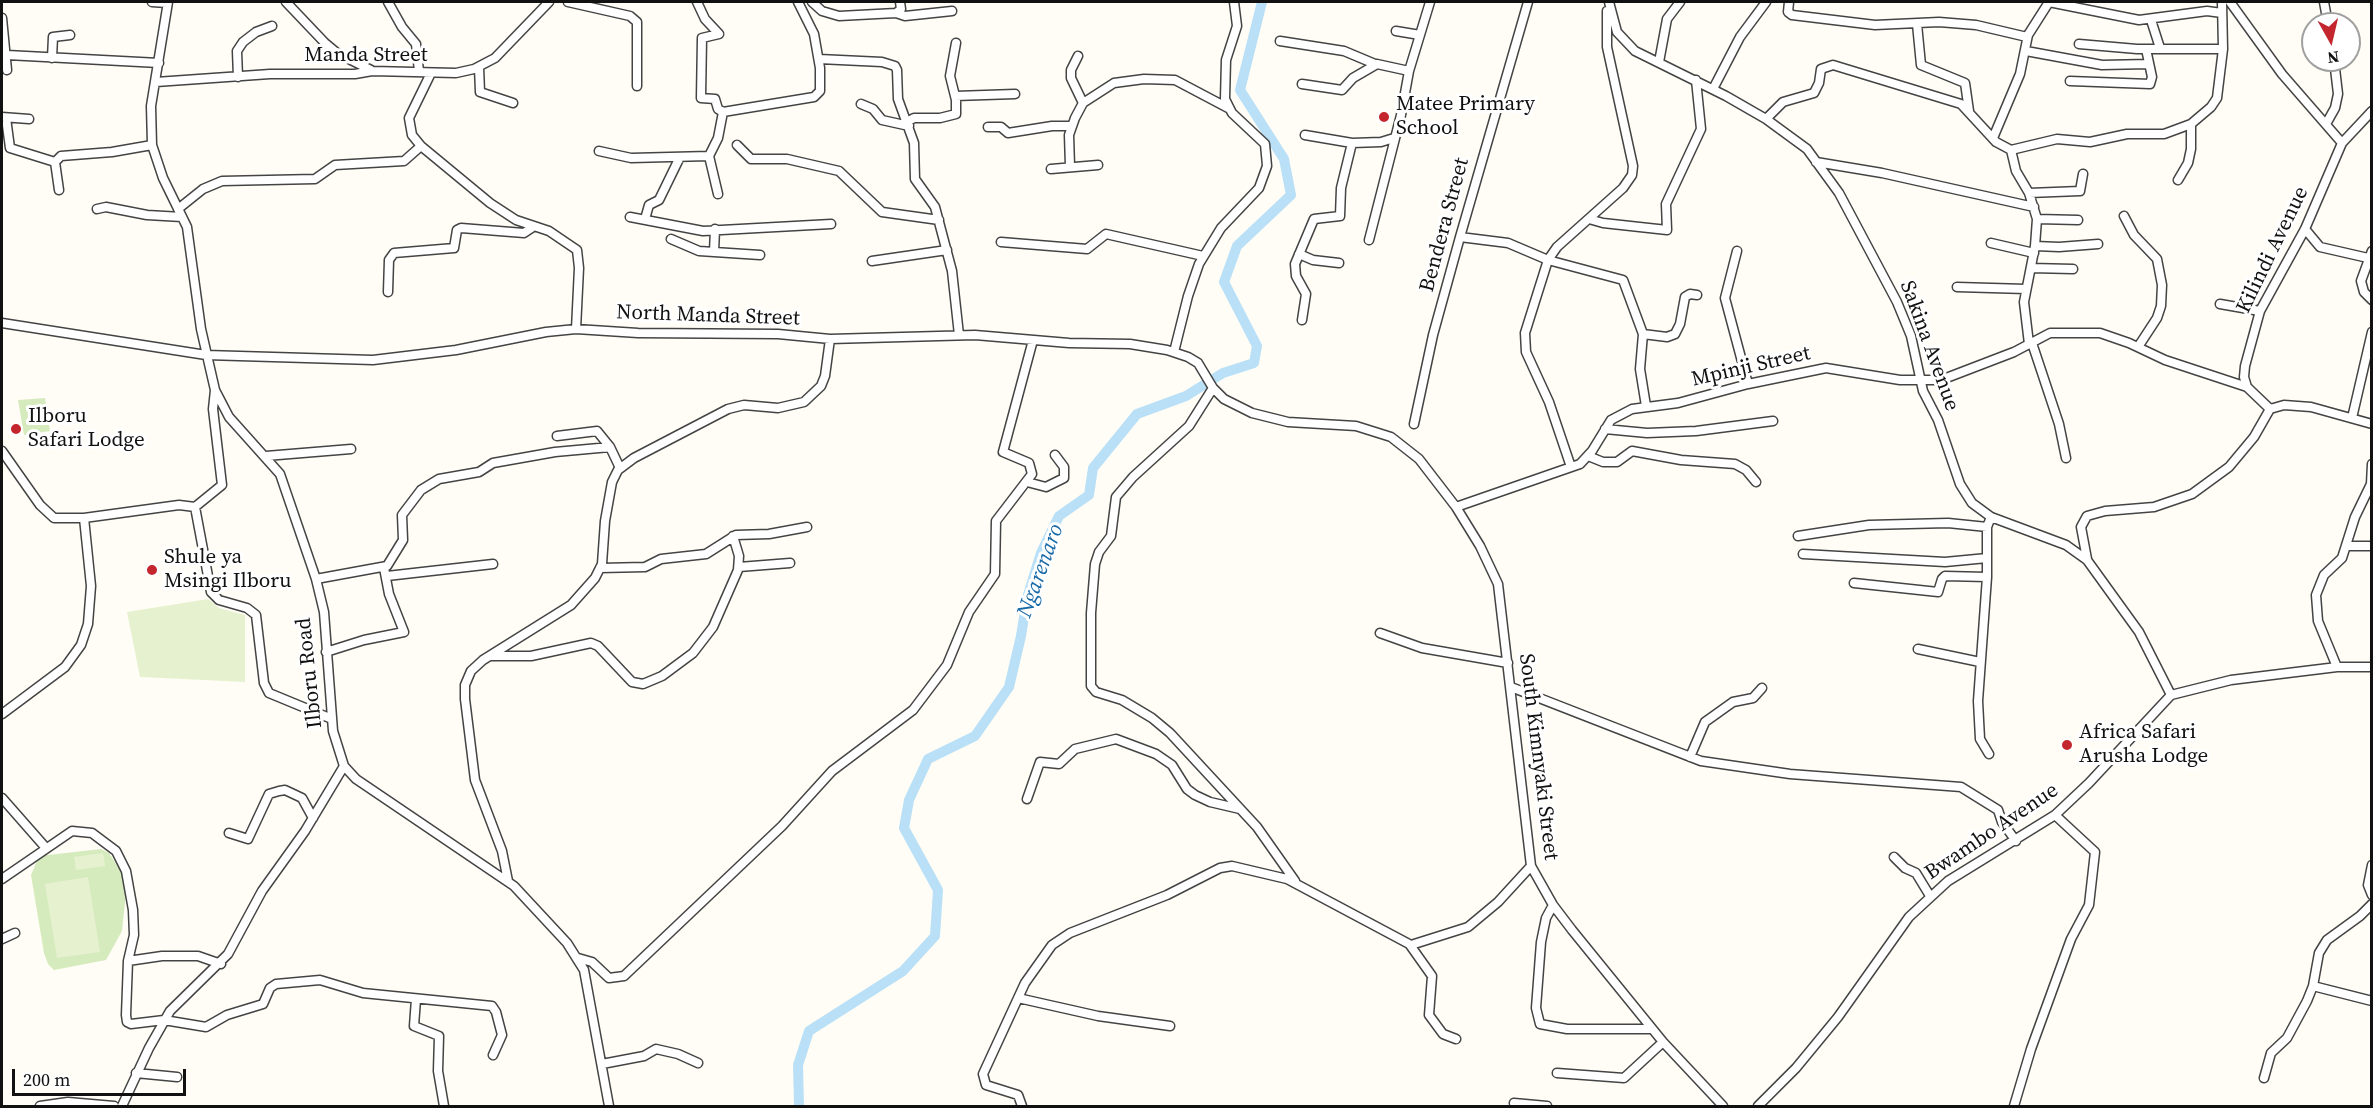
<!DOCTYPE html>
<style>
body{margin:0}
#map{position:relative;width:2373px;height:1108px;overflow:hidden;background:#fffdf5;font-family:"Source Serif 4",serif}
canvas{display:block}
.frame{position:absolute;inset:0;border:3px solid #111;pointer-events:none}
.north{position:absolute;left:2301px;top:12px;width:60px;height:60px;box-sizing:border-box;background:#fff;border:2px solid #a0a0a0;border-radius:50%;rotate:172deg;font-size:16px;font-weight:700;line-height:24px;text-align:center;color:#111}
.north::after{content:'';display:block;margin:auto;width:21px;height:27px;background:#c4262e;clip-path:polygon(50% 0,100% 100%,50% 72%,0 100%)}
.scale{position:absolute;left:12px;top:1069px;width:174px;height:27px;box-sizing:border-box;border:3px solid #111;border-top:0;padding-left:8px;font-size:18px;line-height:21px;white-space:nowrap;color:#111;-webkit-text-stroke:4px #fff;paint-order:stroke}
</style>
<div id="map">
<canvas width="2373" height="1108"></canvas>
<div class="frame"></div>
<div class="north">N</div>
<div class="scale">200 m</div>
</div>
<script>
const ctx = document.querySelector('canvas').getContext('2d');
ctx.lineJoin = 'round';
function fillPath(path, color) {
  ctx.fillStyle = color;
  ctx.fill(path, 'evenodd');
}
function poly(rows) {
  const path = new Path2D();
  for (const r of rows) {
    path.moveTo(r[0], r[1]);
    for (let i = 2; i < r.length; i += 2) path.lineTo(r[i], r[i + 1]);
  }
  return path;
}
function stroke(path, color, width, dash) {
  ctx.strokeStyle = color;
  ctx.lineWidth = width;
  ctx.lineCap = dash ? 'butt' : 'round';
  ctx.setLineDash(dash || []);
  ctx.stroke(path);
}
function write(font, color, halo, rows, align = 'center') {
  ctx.font = font + ' "Source Serif 4",serif';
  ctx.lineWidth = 6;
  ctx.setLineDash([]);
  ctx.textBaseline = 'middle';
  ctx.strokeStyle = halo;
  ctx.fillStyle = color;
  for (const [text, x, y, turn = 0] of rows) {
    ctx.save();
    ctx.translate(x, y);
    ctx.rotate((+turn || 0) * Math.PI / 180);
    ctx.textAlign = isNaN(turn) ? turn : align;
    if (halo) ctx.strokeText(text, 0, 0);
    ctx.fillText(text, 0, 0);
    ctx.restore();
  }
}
fillPath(poly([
 [45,398,50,431,24,435,18,400],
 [101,849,109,853,122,873,126,893,122,931,106,960,54,970,48,964,44,953,31,875,39,856]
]), '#d5ebbd');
fillPath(poly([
 [208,599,219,608,245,615,245,682,140,677,127,612],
 [103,853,105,866,76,870,74,857],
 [88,877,100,952,57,958,45,884]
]), '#e6f2cf');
stroke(poly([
 [799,1106,798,1065,809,1031,903,971,935,936,938,890,904,828,909,800,928,759,975,736,1009,687,1021,636,1027,598,1041,553,1059,516,1089,495,1093,468,1137,414,1186,396,1223,373,1254,363,1257,346,1224,282,1237,246,1291,195,1284,159,1240,90,1262,2]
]), '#b9e0f7', 10);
const minor = poly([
 [152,2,167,3],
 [168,2,151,106,152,145,163,178,187,227,201,329,215,390,229,417,280,474,316,579,324,612,333,731,344,766,356,779,514,886,567,943,584,970,609,1106],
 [286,2,325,43,337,53,371,70],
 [388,2,402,27,416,44,419,71],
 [568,2,630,16,637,22,637,86],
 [697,2,705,19,719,34,702,38,701,98,715,99,718,109,723,112],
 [812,2,822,11,839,16,896,13,901,9,900,2],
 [1609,2,1617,32,1635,51,1726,96,1766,119,1807,149,1839,193,1897,302,1911,336,1923,391,1938,420,1960,484,1972,503,1991,517,2066,545,2087,560,2139,632,2171,695],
 [1789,2,1788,12,1792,15,1875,25,1939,22,1976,25,2027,37],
 [2049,2,2139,20,2207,11,2222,13],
 [2230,2,2282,74,2342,143],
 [2324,2,2328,24],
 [896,13,905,16,952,11],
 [2,18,7,70],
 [2151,20,2160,48],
 [1917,24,1921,65,1965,83,1969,111],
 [1396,31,1420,35],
 [1280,41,1344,51,1375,64],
 [2079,44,2137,49,2223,49],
 [2026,51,2102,65,2149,64],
 [7,55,159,63],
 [1078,56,1071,70,1071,78,1083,103],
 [52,58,53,37,70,35],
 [819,59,882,62,895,66,897,70,898,99,914,143,915,179,935,207,952,271,959,335],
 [1659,62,1667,19,1680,2],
 [479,67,480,92,513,103],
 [430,75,409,118,412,135,421,146,490,203,516,220,549,231,577,250,579,268,576,329],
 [238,77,237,51,243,42,256,32,272,26],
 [2070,81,2150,84,2152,77,2146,49],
 [156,82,270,74,355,74,372,71,456,73,474,69,495,58,549,2],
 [1302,84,1342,90,1353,78,1377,64,1409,71],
 [1713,89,1740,37,1766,2],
 [955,96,1015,94],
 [861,104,873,109,882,120,909,126],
 [2,117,29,119],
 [6,118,10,148,55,162],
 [1766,119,1783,102,1814,93,1819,83,1821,69,1833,65,1961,104,1996,142,2011,150,2057,139,2090,142,2127,134,2164,134,2191,124,2211,107,2217,98,2223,49,2222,2],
 [907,122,914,118,940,118,956,114,956,100,950,76,956,43],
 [2326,124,2335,108,2338,94,2334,60],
 [988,127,1001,127,1008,133,1052,126,1071,126],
 [1305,135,1352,143,1381,142,1394,138],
 [1993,138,2020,74,2028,35,2049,2],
 [737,145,751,159,787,159,839,171,882,212,939,220],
 [2011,150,2016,171,2029,193,2037,219,2035,246,2024,302,2029,344],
 [599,151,631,158,709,156],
 [1816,162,1882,173,2034,207],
 [1070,166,1069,135,1075,118,1083,103,1114,83,1144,79,1175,80,1228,108],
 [1051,169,1098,165],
 [2178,180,2188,163,2191,149,2191,124],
 [59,190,55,162,61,156,112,152,152,145],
 [2029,193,2080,191,2083,174],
 [718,194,709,156,718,138,723,112,814,97,820,91,820,68,814,34,798,2],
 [97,209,106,207,147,215,182,217],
 [178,209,203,189,222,181,315,179,335,165,404,161,421,146],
 [2124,216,2134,235,2157,259,2162,285,2161,306,2157,318,2138,347],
 [630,217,703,231,831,224],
 [645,219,649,205,659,200,679,159],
 [1589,219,1603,223,1667,230,1666,204,1701,129,1696,80],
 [2037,219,2078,220],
 [2305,229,2320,247,2368,258],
 [1460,237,1508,243,1548,260,1623,280,1643,334,1640,369,1646,406],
 [671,239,699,251,760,255],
 [1369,240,1401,115,1409,71,1430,2],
 [1001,242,1087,249,1106,234,1203,256],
 [1991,243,2034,253],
 [2035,246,2059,247,2098,244],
 [1737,251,1725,298,1748,384],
 [2372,251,2361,281,2364,292,2372,300],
 [714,252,715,229],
 [1299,254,1313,260,1339,263],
 [872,261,947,250],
 [2031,268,2073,269],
 [1957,287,2026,289],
 [388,292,389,260,394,253,454,248,457,230,461,228,524,233,533,227],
 [2220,304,2260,311],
 [1302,320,1306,294,1296,276,1295,264,1314,219,1340,216,1341,188,1352,143],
 [2,323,206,355,373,360,456,350,546,332,576,329,638,333,778,334,830,339,975,335,1069,343,1130,344,1167,350,1188,357,1198,363,1213,388,1224,399,1252,413,1288,422,1356,426,1391,437,1419,459,1456,507,1480,546,1498,584,1531,866,1553,905,1572,930,1663,1042,1723,1106],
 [1643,334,1667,337,1675,334,1680,324,1685,297,1690,294,1697,295],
 [2032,343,2059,424,2066,458],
 [1174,352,1188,296,1199,264,1221,228,1259,188,1267,166,1265,144,1232,113,1225,99,1226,60,1237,26,1234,2],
 [1213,388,1189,426,1133,477,1116,497,1111,536,1099,552,1095,564,1091,613,1091,686,1096,692,1122,700,1152,718,1170,733,1257,827,1295,881],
 [2270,409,2247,387,2244,377,2245,366,2260,311,2305,229,2342,143,2372,111],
 [2352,418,2372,332],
 [1414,424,1433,335,1460,237,1528,2],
 [1605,429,1647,433,1696,431,1773,421],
 [557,436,597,431,610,447,620,468],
 [2,451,40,505,54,518,84,518,179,505,195,507,211,592,219,600,247,608,256,615,264,683,269,693,332,719],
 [266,456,351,449],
 [1588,456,1603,462,1617,462,1632,451,1681,460,1735,464,1746,470,1756,482],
 [1571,467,1549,402,1526,352,1525,333,1548,260,1557,247,1623,188,1632,175,1633,166,1607,47,1607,11],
 [1027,482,1046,487,1064,478,1064,467,1055,455],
 [195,507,222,485,213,409,215,390],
 [1456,507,1580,464,1592,451,1611,420,1632,409,1678,403,1748,384,1826,368,1900,380,1941,380,2014,352,2050,333,2100,333,2129,343,2165,360,2247,387],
 [1798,536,1869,525,1948,523,1987,527],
 [2347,546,2372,546],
 [1803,554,1945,562,1987,558],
 [2087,559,2081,527,2087,516,2105,511,2154,507,2192,494,2229,467,2254,437,2270,409,2284,405,2311,407,2372,424],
 [739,567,790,563],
 [600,568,645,567,661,559,706,554,736,535,769,534,807,527],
 [387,576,493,564],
 [316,579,387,566,403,540,402,515,421,490,439,479,479,472,493,463,555,452,610,447],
 [1854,583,1938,592,1942,579,1945,576,1987,577],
 [1380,633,1422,648,1508,663],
 [1918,649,1980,662],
 [326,652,364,640,404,632,389,594,384,568],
 [492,656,531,656,591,643,598,646,632,682,643,684,662,676,693,653,713,627,738,570,739,556,733,536],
 [2337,667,2318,621,2316,595,2324,575,2342,558,2355,517,2371,484,2372,464],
 [1511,687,1701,761,1790,774,1961,787,1998,810,2002,822,2016,841],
 [2,714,65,667,81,645,88,624,91,586,84,518],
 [1989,754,1980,739,1978,701,1987,577,1987,527,1991,517],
 [1690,757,1705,722,1733,702,1753,698,1762,688],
 [2,798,46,848],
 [1027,799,1040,762,1059,764,1075,749,1116,739,1156,754,1172,765,1187,789,1195,795,1210,802,1240,809],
 [229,833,248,839,269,794,279,791,285,790,302,798,313,818],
 [1894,857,1905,868,1916,873,1930,896],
 [2372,865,2368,885,2372,895],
 [2,879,72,831,92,833,116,851,126,871,133,910,134,935,128,961,126,1015,127,1022,131,1024,164,1020,206,1027,227,1015,263,1004,270,988,276,984,320,980,363,993,492,1006,496,1012,502,1035,493,1055],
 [508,881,502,851,475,780,465,699,465,685,471,671,483,660,571,605,595,578,602,564,605,521,612,482,618,470,634,458,728,409,744,405,778,408,804,402,821,386,825,376,830,339],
 [1553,905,1546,918,1541,942,1536,1008,1540,1024,1567,1029,1652,1029],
 [2,939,15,933],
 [1410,945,1432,976,1429,1015,1443,1034,1456,1039],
 [578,958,592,962,609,978,624,976,782,826,832,771,913,710,947,665,969,612,995,574,996,521,1032,474,1029,463,1003,452,1033,340],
 [128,961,162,956,198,956,221,964],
 [2313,986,2372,1001],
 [1018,998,1098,1016,1170,1026],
 [416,999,414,1026,439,1036,438,1071,444,1106],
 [602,1064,644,1056,656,1049,678,1054,698,1063],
 [136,1073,177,1077],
 [1557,1073,1624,1078,1663,1042],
 [2264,1078,2271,1053,2287,1038,2307,1001,2313,986,2319,953,2327,940,2360,916,2372,904],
 [1514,1103,1547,1106],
 [40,1106,68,1102,114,1106],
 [122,1106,149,1048,170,1011,228,954,262,891,305,831,344,766],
 [1022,1106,1018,1095,986,1085,983,1074,1025,983,1052,945,1070,933,1167,895,1220,868,1232,866,1287,879,1411,945,1468,927,1498,902,1531,866],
 [1758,1106,1796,1068,1838,1017,1909,917,1948,881,2055,815,2089,783,2171,695,2231,680,2337,667,2372,667],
 [2014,1106,2031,1049,2071,939,2089,905,2095,852,2055,815]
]);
stroke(minor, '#444', 11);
stroke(minor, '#fff', 8);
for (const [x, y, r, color] of [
 [1384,117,6,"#c4262e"],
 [16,429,6,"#c4262e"],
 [152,570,6,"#c4262e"],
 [2067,745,6,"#c4262e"]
]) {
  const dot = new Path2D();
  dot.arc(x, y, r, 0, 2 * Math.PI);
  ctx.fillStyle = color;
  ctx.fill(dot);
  stroke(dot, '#fff', 2);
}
write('21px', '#111', '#fff', [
 ["Manda Street",366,56],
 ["Bendera Street",1445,225,-75],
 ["Kilindi Avenue",2273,250,-64],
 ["North Manda Street",708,316,2],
 ["Sakina Avenue",1929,346,70],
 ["Mpinji Street",1751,367,-13],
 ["Ilboru Road",310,673,-96],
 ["South Kimnyaki Street",1538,757,83],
 ["Bwambo Avenue",1992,832,-34]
]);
write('21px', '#111', '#fff', [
 ["Matee Primary",1396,105],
 ["School",1396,129],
 ["Ilboru",28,417],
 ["Safari Lodge",28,441],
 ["Shule ya",164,558],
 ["Msingi Ilboru",164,582],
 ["Africa Safari",2079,733],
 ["Arusha Lodge",2079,757]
], 'left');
write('italic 22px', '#1768a6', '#fff', [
 ["Ngarenaro",1041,571,-70]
]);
</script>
